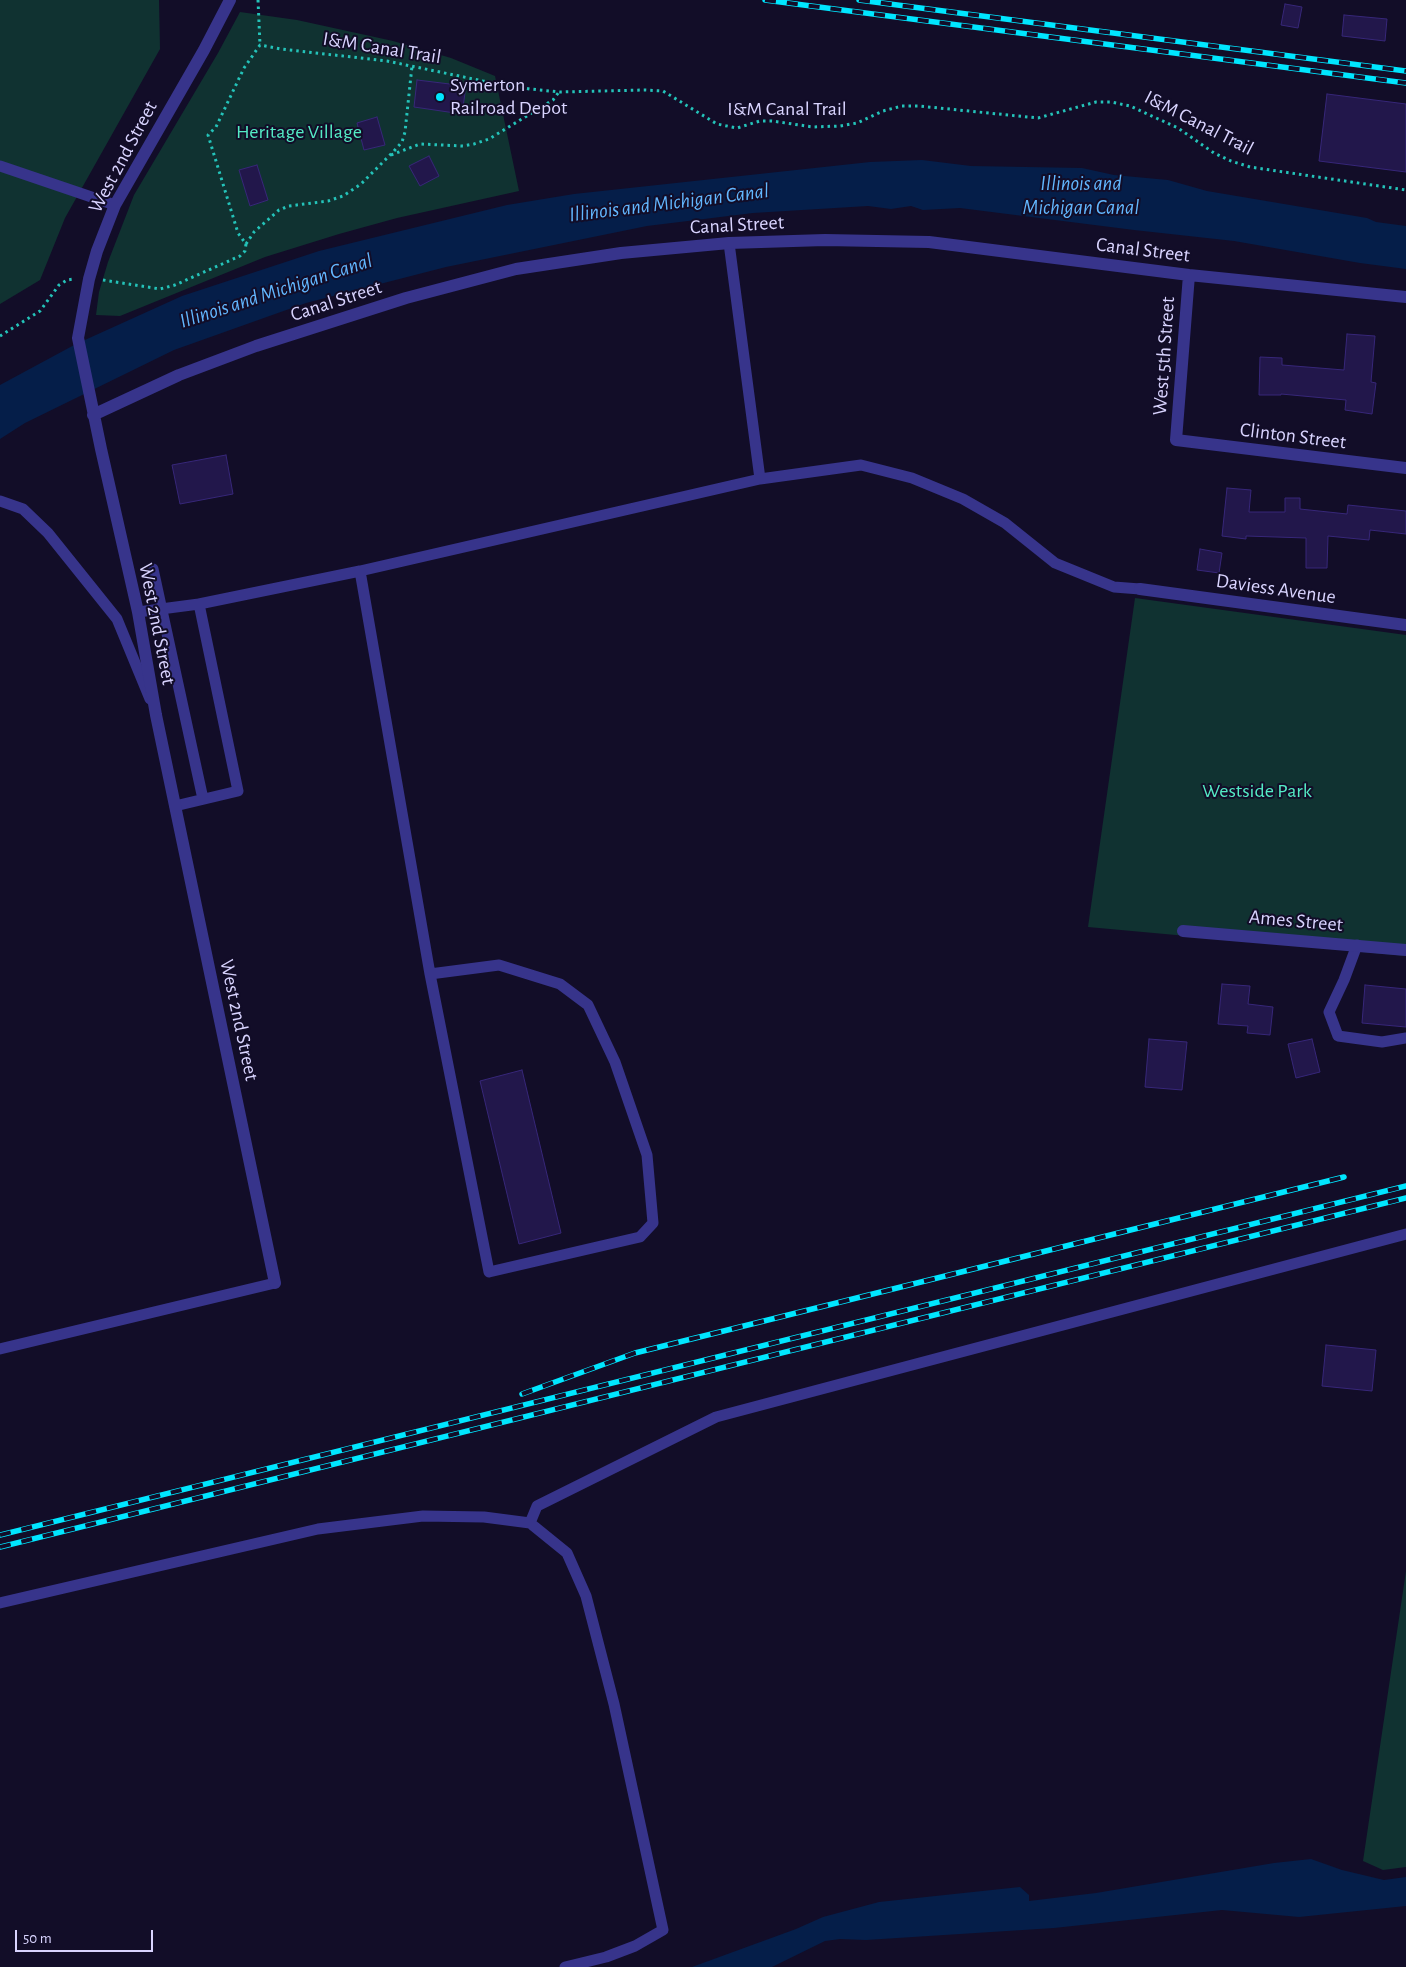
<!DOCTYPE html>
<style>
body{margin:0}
#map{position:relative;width:1406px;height:1967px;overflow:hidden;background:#120d28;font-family:"Alegreya Sans",sans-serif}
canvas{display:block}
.scale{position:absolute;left:15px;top:1930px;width:138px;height:22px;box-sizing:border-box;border:2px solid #d9d4ff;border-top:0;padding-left:6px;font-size:15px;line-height:18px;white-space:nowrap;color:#d9d4ff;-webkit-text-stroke:4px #120d28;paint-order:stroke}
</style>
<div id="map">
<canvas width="1406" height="1967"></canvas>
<div class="scale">50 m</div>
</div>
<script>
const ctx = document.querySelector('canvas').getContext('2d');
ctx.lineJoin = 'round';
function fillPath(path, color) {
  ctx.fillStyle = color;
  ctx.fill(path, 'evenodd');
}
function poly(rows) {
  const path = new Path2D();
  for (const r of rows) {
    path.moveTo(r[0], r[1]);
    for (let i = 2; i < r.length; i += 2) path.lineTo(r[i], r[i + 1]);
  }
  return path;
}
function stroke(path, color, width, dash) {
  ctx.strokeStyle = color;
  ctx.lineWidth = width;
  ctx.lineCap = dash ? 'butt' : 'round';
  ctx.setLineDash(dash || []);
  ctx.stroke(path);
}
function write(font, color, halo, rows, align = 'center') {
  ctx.font = font + ' "Alegreya Sans",sans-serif';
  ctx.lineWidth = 4;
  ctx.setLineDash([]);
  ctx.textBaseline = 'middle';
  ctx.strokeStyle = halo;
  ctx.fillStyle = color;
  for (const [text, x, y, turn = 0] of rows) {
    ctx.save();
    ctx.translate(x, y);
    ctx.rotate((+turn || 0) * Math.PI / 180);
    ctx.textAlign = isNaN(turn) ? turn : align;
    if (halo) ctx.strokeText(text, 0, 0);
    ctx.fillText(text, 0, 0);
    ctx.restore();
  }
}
fillPath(poly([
 [0,0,159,0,160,49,65,218,40,280,0,304],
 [240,12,297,20,393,41,451,58,495,76,519,191,397,218,339,234,265,257,120,316,96,315,99,292,108,262,134,195,218,53],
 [1135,598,1406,635,1406,956,1088,927],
 [1406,1571,1406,1867,1383,1870,1363,1861]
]), '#103231');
fillPath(poly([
 [922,160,971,166,1082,168,1114,175,1168,180,1207,191,1367,218,1376,222,1406,226,1406,269,1360,263,1234,241,1134,230,960,208,923,210,911,206,891,209,868,206,753,213,647,226,446,267,306,303,174,350,25,423,0,439,0,385,76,344,182,296,319,251,507,205,574,194,870,162],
 [1311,1859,1342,1870,1384,1880,1406,1877,1406,1906,1299,1917,1222,1910,1054,1928,866,1940,840,1939,825,1941,772,1967,692,1967,796,1929,823,1917,879,1902,1020,1887,1029,1895,1029,1901,1096,1893,1274,1863]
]), '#051e49');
const building = poly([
 [1285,4,1302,7,1298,28,1281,25,1285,4],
 [1344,15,1387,19,1385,41,1342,36,1344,15],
 [417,80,466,86,462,114,414,107,417,80],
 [1327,94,1406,104,1406,172,1319,161,1327,94],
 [377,117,385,145,364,150,357,123,377,117],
 [429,156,439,176,420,186,409,166,429,156],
 [257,165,268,200,250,206,239,170,257,165],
 [1347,334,1375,336,1371,382,1376,383,1372,414,1345,410,1346,400,1281,394,1281,395,1259,395,1260,357,1282,358,1282,365,1344,370,1347,334],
 [226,455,233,494,180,504,172,465,226,455],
 [1227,488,1251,490,1249,512,1285,512,1285,498,1300,498,1300,509,1347,514,1348,505,1406,511,1406,534,1370,530,1369,540,1328,536,1327,568,1306,568,1306,538,1246,536,1246,539,1222,536,1227,488],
 [1200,549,1222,553,1219,573,1197,570,1200,549],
 [1222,984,1250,986,1248,1004,1273,1007,1270,1035,1247,1033,1248,1026,1218,1024,1222,984],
 [1365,985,1406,989,1406,1027,1362,1023,1365,985],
 [1149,1039,1187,1042,1182,1090,1145,1087,1149,1039],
 [1312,1039,1320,1072,1296,1078,1288,1044,1312,1039],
 [522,1070,561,1233,519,1244,480,1081,522,1070],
 [1326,1345,1376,1350,1372,1391,1322,1386,1326,1345]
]);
fillPath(building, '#22174b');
stroke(building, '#372779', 1);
stroke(poly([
 [258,0,260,45],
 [391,155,420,144,463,146,474,144,489,139,553,100,559,92],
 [246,244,254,232,279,210,289,206,328,201,343,196,361,184,394,151,402,142,405,132,412,66],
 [103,280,160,289,175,285,240,256,245,251,246,244,238,233,208,135,216,127,244,68,260,45,281,49,387,61,483,81,530,89,560,92,644,90,663,91,717,124,737,128,760,121,772,121,813,127,840,126,857,123,883,111,902,106,919,106,1038,118,1096,102,1111,102,1130,106,1178,128,1214,153,1231,161,1250,167,1406,190],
 [0,336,40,311,59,285,67,280,74,279]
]), '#24c3b9', 3, [2.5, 4]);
stroke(poly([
 [0,166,115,205],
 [729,243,760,479],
 [0,501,23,509,48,533,117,619,150,699],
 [153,569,203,799],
 [360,571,430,974,489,1272,640,1237,653,1223,647,1155,615,1062,588,1005,560,984,499,965,430,974],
 [138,612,199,604,360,571,760,479,861,465,912,478,963,499,1005,523,1055,563,1114,587,1140,589],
 [175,806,238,791,199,604],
 [1357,945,1344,980,1329,1012,1338,1036,1382,1042,1406,1038],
 [0,1349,275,1283],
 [530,1523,537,1506,716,1417,1406,1234],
 [0,1603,318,1529,423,1516,484,1517,530,1523,567,1553,586,1596,614,1704,663,1930,635,1946,606,1957,565,1967]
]), '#37348b', 11);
stroke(poly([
 [230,0,204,50,115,205,97,251,89,279,78,338,101,449,138,612,156,715,275,1283],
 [1189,275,1176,440,1406,468],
 [93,415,179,375,256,346,406,298,516,269,621,253,729,243,825,240,929,242,1189,275,1406,297],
 [1140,589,1406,625],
 [1183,931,1406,950]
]), '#37348b', 12);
const rail = poly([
 [765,0,1406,83],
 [859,0,1406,71],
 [522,1394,635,1353,1344,1177],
 [0,1535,1406,1186],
 [0,1547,1406,1198]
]);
stroke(rail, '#00e6ff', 5.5);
stroke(rail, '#120d28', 4, [11]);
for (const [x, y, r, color] of [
 [440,97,5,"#00e6ff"]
]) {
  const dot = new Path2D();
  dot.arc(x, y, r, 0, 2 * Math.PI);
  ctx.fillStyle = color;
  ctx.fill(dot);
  stroke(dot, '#120d28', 2);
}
write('20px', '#d9d4ff', '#120d28', [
 ["I&M Canal Trail",382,48,9],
 ["I&M Canal Trail",787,109],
 ["I&M Canal Trail",1199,123,27],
 ["West 2nd Street",123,157,-62],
 ["Canal Street",737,225,-3],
 ["Canal Street",1143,250,7],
 ["Canal Street",336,301,-18],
 ["West 5th Street",1164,356,-86],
 ["Clinton Street",1293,436,7],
 ["Daviess Avenue",1276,589,8],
 ["West 2nd Street",157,624,79],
 ["Ames Street",1296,921,5],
 ["West 2nd Street",239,1020,78]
]);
write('20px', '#d9d4ff', '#120d28', [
 ["Symerton",450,85],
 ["Railroad Depot",450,108]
], 'left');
write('20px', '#54ebc5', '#120d28', [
 ["Heritage Village",299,132],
 ["Westside Park",1257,791]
]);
write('italic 21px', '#62b7ff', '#120d28', [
 ["Illinois and",1081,184],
 ["Michigan Canal",1081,208],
 ["Illinois and Michigan Canal",669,203,-7],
 ["Illinois and Michigan Canal",276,291,-18]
]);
</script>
